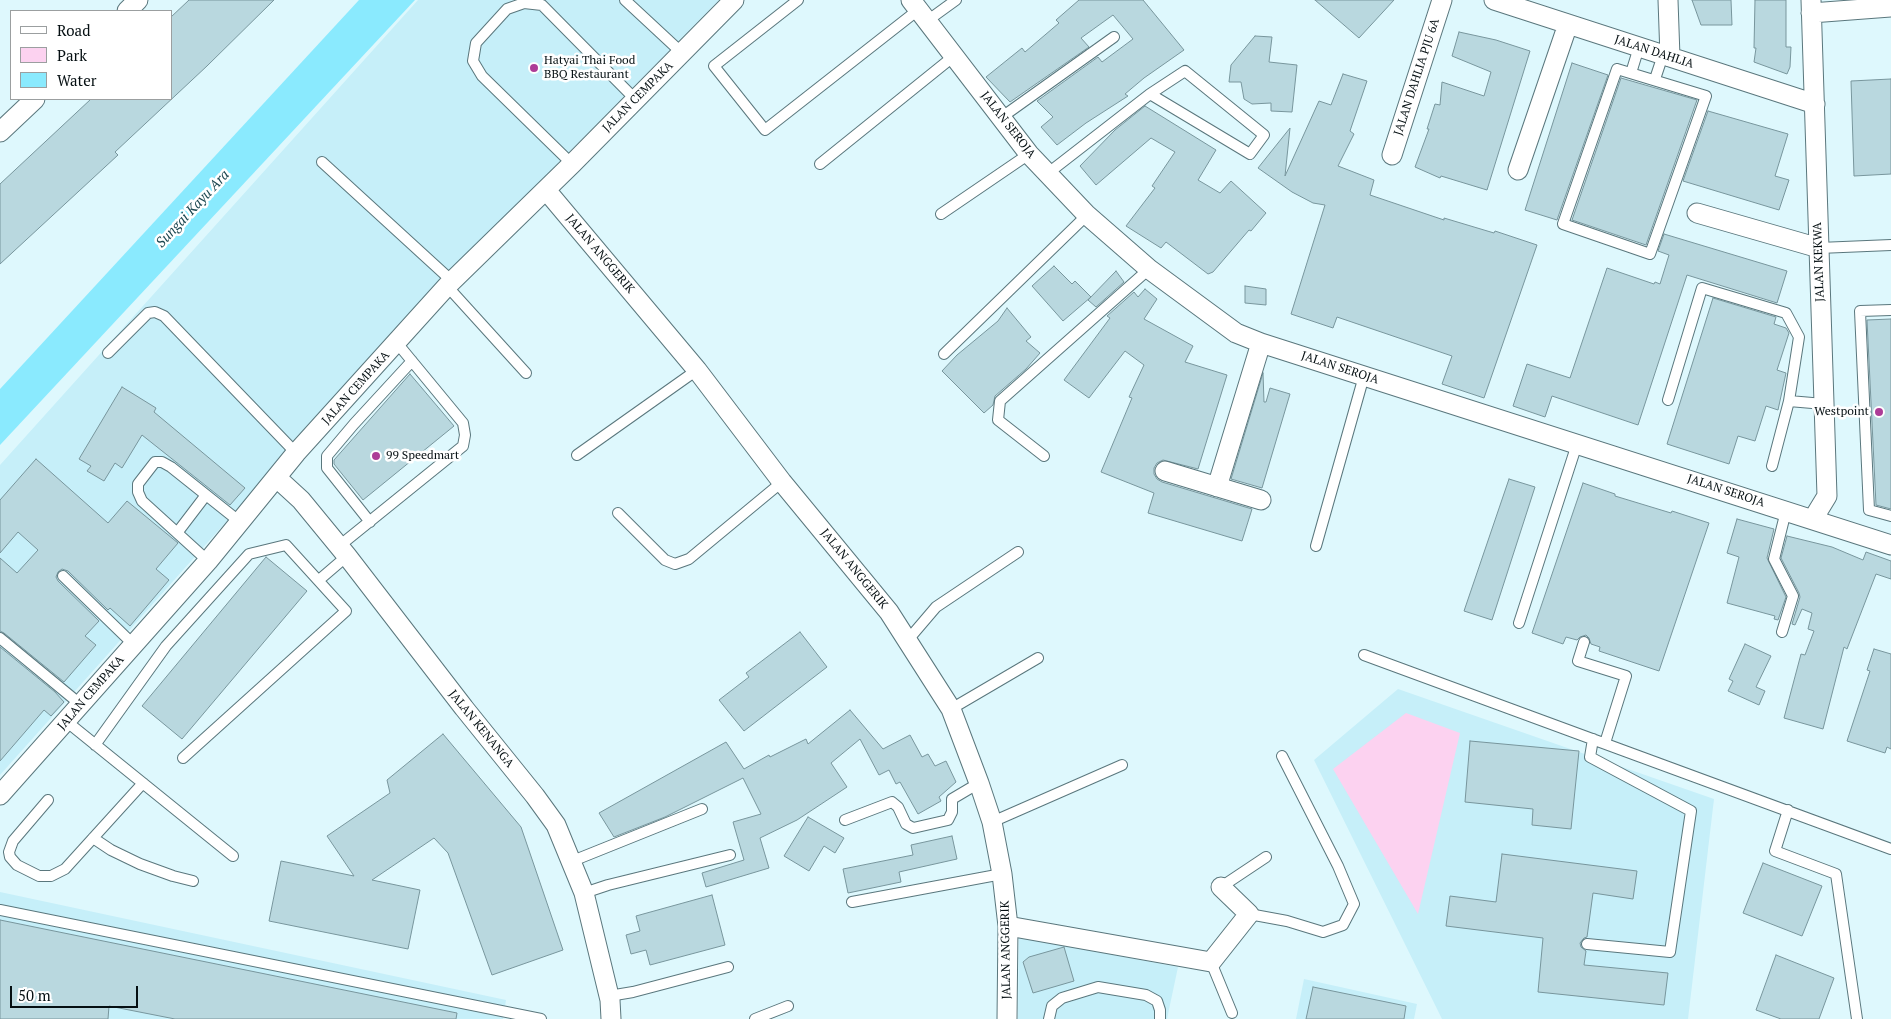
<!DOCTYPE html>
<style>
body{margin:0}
#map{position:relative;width:1891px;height:1019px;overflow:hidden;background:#def8fd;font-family:"PT Serif",serif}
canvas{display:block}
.legend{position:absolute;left:10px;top:10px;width:162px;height:90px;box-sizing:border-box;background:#fff;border:1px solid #9b9fa0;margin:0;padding:6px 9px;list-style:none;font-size:15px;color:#050f12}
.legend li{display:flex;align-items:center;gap:10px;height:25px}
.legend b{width:25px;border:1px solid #9b9fa0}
.scale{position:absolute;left:10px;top:986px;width:128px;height:22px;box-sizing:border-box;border:2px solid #050f12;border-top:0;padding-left:6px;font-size:15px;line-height:18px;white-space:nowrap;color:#050f12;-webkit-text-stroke:4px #fff;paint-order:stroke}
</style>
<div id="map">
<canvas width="1891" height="1019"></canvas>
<ul class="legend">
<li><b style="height:6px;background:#fff"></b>Road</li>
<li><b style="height:14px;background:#fcd2f0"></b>Park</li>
<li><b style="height:14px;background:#8aeafe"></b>Water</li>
</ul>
<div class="scale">50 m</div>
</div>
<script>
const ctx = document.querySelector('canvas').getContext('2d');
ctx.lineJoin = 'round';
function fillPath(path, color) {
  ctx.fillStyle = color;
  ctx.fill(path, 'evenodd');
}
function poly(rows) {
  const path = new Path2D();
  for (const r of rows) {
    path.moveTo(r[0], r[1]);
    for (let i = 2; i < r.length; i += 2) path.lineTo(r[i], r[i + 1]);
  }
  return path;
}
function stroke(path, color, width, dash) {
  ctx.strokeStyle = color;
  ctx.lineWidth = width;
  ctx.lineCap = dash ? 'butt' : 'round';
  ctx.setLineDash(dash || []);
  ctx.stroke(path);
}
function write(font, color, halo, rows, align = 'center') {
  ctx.font = font + ' "PT Serif",serif';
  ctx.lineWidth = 5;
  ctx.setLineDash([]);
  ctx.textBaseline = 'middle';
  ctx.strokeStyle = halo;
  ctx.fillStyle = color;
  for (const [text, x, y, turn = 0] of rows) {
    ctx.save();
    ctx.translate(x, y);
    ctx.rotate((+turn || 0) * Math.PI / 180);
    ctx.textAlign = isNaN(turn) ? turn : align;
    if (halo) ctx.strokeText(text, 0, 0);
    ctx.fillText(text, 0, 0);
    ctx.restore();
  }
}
fillPath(poly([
 [418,0,719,0,434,289,0,775,0,465],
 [1398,689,1714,799,1688,1019,1442,1019,1314,760],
 [0,892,506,1000,503,1019,0,1019],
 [1019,937,1178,967,1167,1019,1018,1019],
 [1304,979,1417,1004,1414,1019,1296,1019]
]), '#c6eff9');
fillPath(poly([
 [1406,713,1460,733,1418,914,1333,769]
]), '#fcd2f0');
fillPath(poly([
 [359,0,415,0,0,445,0,389]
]), '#8aeafe');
const building = poly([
 [189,0,274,0,207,66,115,152,118,155,0,264,0,184,91,99,171,99,171,17,189,0],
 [1079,0,1143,0,1184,50,1144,78,1125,94,1128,96,1086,123,1057,145,1041,127,1053,117,1037,101,1098,57,1102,62,1133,39,1113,15,1081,38,1089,47,1010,102,986,77,1022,48,1025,52,1059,23,1056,20,1079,0],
 [1315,0,1394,0,1359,38,1315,0],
 [1692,0,1731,0,1732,25,1701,25,1692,0],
 [1755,0,1786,0,1786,47,1791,47,1790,67,1787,74,1754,62,1756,48,1754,48,1755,0],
 [1459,32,1496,40,1530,51,1487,190,1441,176,1440,178,1415,167,1429,129,1427,129,1435,104,1440,105,1442,82,1484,96,1491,72,1452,56,1459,32],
 [1255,36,1272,37,1269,62,1297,65,1292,112,1271,111,1271,103,1252,104,1244,99,1241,82,1229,82,1231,65,1255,36],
 [1572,63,1608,75,1557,220,1525,210,1572,63],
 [1343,74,1367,81,1350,131,1354,134,1338,166,1374,180,1370,195,1444,220,1444,218,1494,233,1495,231,1537,245,1484,398,1442,384,1452,356,1337,317,1333,328,1291,314,1325,205,1313,203,1292,192,1258,168,1290,128,1285,176,1319,101,1331,105,1343,74],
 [1621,78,1697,100,1646,245,1572,220,1621,78],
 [1891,79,1891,174,1854,176,1851,81,1891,79],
 [1145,106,1216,150,1198,180,1220,193,1231,181,1266,213,1251,231,1249,230,1213,272,1208,274,1166,242,1161,248,1126,226,1155,188,1152,186,1175,152,1151,138,1096,185,1080,166,1115,130,1145,106],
 [1708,111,1788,134,1775,176,1789,180,1779,210,1683,181,1708,111],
 [1664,234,1787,271,1777,303,1687,275,1638,425,1552,396,1545,417,1513,406,1527,364,1570,378,1607,268,1654,284,1655,282,1660,284,1669,255,1658,251,1664,234],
 [1054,266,1072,284,1075,281,1091,297,1063,321,1032,286,1054,266],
 [1116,271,1124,282,1096,307,1088,300,1116,271],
 [1245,286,1266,289,1266,305,1245,303,1245,286],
 [1145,289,1157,299,1144,319,1193,346,1185,362,1227,375,1198,469,1163,460,1157,463,1154,468,1154,474,1157,479,1162,482,1252,509,1242,541,1148,513,1154,493,1101,472,1132,398,1129,397,1144,365,1125,351,1089,398,1064,380,1110,318,1107,316,1134,292,1138,297,1145,289],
 [1713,298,1776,317,1774,324,1786,328,1789,333,1777,370,1786,373,1778,410,1766,406,1755,441,1738,436,1729,464,1667,444,1713,298],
 [1007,308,1031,337,1026,341,1040,353,1026,369,995,396,993,405,984,413,942,371,957,355,998,321,1007,308],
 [1891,319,1891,509,1876,505,1867,320,1891,319],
 [1263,373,1264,402,1266,402,1270,388,1290,394,1262,488,1231,479,1263,373],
 [410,374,454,426,363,500,334,464,334,460,410,374],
 [122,387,156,408,154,412,245,488,230,505,142,435,122,468,115,463,104,481,87,471,91,466,79,459,122,387],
 [36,459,108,523,127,501,178,543,156,569,169,580,130,626,110,608,108,610,68,571,62,569,58,572,56,577,58,581,99,621,85,636,96,645,64,682,4,633,0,631,0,558,17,573,38,550,18,532,0,553,0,500,36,459],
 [1509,479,1535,487,1492,620,1464,611,1509,479],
 [1583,483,1615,494,1615,496,1671,513,1672,511,1709,523,1659,671,1599,651,1600,647,1591,644,1589,638,1586,635,1580,637,1577,640,1566,637,1563,644,1532,633,1583,483],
 [1737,519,1774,529,1767,558,1786,597,1778,620,1774,619,1775,616,1727,603,1739,557,1727,553,1737,519],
 [1787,536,1832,547,1863,560,1866,552,1891,561,1891,579,1876,574,1847,649,1844,647,1823,729,1784,718,1801,654,1805,655,1814,631,1808,629,1812,613,1802,609,1795,625,1792,624,1800,597,1799,593,1781,558,1787,536],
 [266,557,307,591,182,739,142,706,266,557],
 [800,632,827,667,744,731,719,700,749,677,746,673,800,632],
 [1745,644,1771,656,1756,687,1765,691,1759,705,1728,691,1733,681,1729,679,1745,644],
 [0,647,55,692,64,702,51,716,44,710,0,761,0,647],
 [1874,649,1891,654,1891,749,1887,747,1885,753,1847,741,1870,671,1867,670,1874,649],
 [850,710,883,749,910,735,922,757,928,754,935,766,946,761,956,782,939,797,941,801,918,814,900,782,896,784,889,770,879,775,860,739,831,763,847,787,797,820,760,838,769,868,706,887,702,873,744,860,733,822,761,814,743,778,665,817,614,837,599,813,726,742,744,769,769,755,770,757,806,739,808,744,850,710],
 [443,734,521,827,563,950,492,975,448,853,434,838,372,880,420,890,408,949,269,921,281,861,354,876,327,836,390,793,387,780,443,734],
 [1470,741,1579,751,1571,829,1532,825,1533,809,1465,802,1470,741],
 [808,817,844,838,835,853,824,846,809,871,784,856,808,817],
 [952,836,957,859,899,872,901,882,848,893,843,869,913,855,911,845,952,836],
 [1502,854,1637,871,1633,899,1593,893,1587,937,1584,938,1580,943,1581,947,1586,951,1584,965,1668,973,1664,1005,1538,992,1543,938,1446,926,1450,896,1496,902,1502,854],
 [1763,863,1822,886,1802,936,1743,913,1763,863],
 [712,895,725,945,650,965,646,950,631,954,626,935,640,931,636,916,712,895],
 [0,920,457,1013,456,1019,175,1019,109,1006,108,1019,0,1019,0,920],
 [1064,947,1074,981,1033,993,1023,962,1029,957,1064,947],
 [1776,955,1834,978,1819,1019,1781,1019,1756,1010,1776,955],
 [1313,987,1406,1006,1404,1019,1306,1019,1313,987]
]);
fillPath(building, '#b9d8df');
stroke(building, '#78969d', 1);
const lane = poly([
 [625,0,682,53],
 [798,0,714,66,765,130,918,10],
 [927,21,956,0],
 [1617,69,1706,96,1650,254,1563,224,1617,69],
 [1631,73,1639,47],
 [1655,79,1663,55],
 [1002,117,1114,37],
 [322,162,452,281],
 [572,164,482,76,473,61,476,43,507,9,524,3,542,5,636,100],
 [820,164,954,56],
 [1047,174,1150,94,1250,154,1264,135,1185,71,1150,94],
 [941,214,1029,154],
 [1819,248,1891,245],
 [447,286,526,373],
 [1891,310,1860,311,1869,510,1891,516],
 [108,353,148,313,155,312,164,316,296,453],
 [944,354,1087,215],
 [1668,400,1702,288,1786,313,1799,337,1789,401,1772,466],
 [1789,401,1824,404],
 [577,455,697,370],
 [1044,456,998,420,1000,401,1149,269],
 [618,513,665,560,675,564,689,559,782,482],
 [370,522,327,468,327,456,354,424,412,361],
 [177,533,206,495],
 [1316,546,1364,376],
 [338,547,463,446,465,435,463,423,397,343],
 [208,561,142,501,138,492,138,484,155,462,162,462,171,467,240,522],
 [63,576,133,644],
 [319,580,347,556],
 [1519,623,1577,444],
 [1782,632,1793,596,1774,559,1786,511],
 [0,638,80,704],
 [907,641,936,607,1018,552],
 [1584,642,1578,661,1626,676,1605,743],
 [1364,655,1891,849],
 [951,709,1038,658],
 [66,721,233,856],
 [95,745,166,646,249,554,286,545,346,611,183,758],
 [48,800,13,841,9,852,10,857,17,865,39,876,51,876,65,869,143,783],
 [1788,810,1775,851,1836,874,1857,1019],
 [845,820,892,802,898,807,906,824,913,828,948,820,952,812,952,799,979,783],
 [992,822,1122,765],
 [93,838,111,850,140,864,173,876,193,881],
 [570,862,702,809],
 [1221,887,1266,857],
 [584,893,608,885,730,855],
 [852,902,1002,874],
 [0,910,541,1019],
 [1249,914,1287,921,1323,932,1343,925,1354,904,1338,866,1282,756],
 [1587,944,1670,952,1691,811,1590,757,1593,739],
 [1211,962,1232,1013],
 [609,996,633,992,728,967],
 [755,1019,788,1006],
 [1049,1019,1052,1006,1062,998,1098,987,1146,995,1157,1001,1160,1010,1160,1019]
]);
const street = poly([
 [911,0,1029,154,1087,215,1149,269,1236,333,1261,343,1891,545],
 [1494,0,1815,104],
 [1668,0,1670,57],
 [1811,0,1827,496,1813,519],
 [127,11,138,0],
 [1811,13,1891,7],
 [0,132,35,99],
 [1392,155,1442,0],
 [1518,170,1568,24],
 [546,190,697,370,782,482,889,612,951,709,979,783,992,822,1002,874,1008,926,1007,1019],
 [1697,213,1819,248],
 [1165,471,1261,500],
 [277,478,301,500,347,556,464,708,535,796,556,825,584,893,610,1000,611,1019],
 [1217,487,1261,343],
 [0,795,208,561,296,453,447,286,572,164,734,0],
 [1008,926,1211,962,1249,914,1221,887]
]);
stroke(lane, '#5a777d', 12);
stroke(street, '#5a777d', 21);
stroke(lane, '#fff', 10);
stroke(street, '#fff', 19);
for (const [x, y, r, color] of [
 [534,68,5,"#ad3c97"],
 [1879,412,5,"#ad3c97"],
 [376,456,5,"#ad3c97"]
]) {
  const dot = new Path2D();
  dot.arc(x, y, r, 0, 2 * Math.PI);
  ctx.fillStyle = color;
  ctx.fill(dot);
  stroke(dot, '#fff', 2);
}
write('12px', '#050f12', '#fff', [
 ["JALAN DAHLIA",1654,52,18],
 ["JALAN DAHLIA PJU 6A",1417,77,-72],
 ["JALAN CEMPAKA",638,97,-45],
 ["JALAN SEROJA",1008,125,52],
 ["JALAN ANGGERIK",600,254,50],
 ["JALAN KEKWA",1819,262,-92],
 ["JALAN SEROJA",1340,368,18],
 ["JALAN CEMPAKA",356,388,-48],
 ["JALAN SEROJA",1726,491,18],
 ["JALAN ANGGERIK",854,569,51],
 ["JALAN CEMPAKA",91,693,-49],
 ["JALAN KENANGA",481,729,51],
 ["JALAN ANGGERIK",1006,950,-91]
]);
write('12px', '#050f12', '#fff', [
 ["Hatyai Thai Food",544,61],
 ["BBQ Restaurant",544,75],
 ["Westpoint",1869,412,"right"],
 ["99 Speedmart",386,456]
], 'left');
write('italic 14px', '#1c4750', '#fff', [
 ["Sungai Kayu Ara",193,209,-47]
]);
</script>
